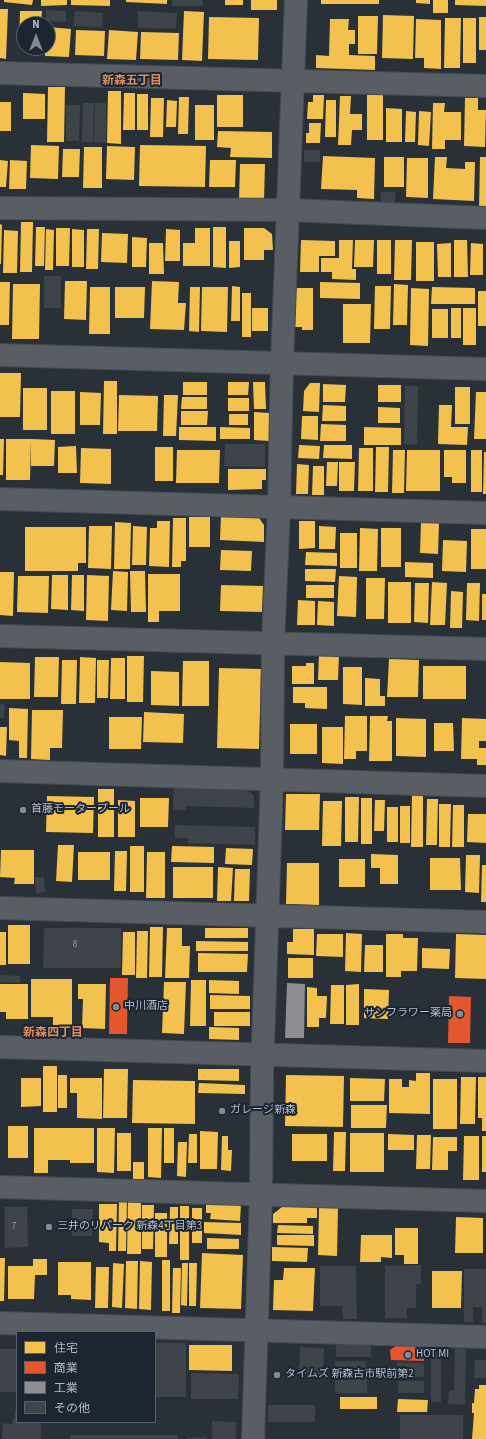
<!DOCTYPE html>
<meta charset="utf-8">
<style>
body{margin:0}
#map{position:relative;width:486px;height:1439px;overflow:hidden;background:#293037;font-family:"Source Sans 3","Noto Sans JP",sans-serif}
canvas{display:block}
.legend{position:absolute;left:16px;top:1331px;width:140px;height:92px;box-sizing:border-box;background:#1c2632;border:1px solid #58626e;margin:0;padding:5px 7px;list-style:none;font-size:12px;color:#b3bcc8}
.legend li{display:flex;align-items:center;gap:8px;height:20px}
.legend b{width:20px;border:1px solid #58626e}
.north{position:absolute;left:16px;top:16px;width:40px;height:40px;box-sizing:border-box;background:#1c2632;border:1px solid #58626e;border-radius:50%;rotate:0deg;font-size:11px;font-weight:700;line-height:16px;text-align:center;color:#b3bcc8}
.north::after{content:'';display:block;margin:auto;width:14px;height:18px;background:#838b95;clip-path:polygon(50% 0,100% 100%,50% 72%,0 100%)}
</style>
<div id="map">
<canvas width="486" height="1439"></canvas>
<ul class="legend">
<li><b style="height:11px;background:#f2c14e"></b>住宅</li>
<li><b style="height:11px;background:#e4572e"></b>商業</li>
<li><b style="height:11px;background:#8d8d92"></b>工業</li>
<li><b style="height:11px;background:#3e444a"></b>その他</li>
</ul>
<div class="north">N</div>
</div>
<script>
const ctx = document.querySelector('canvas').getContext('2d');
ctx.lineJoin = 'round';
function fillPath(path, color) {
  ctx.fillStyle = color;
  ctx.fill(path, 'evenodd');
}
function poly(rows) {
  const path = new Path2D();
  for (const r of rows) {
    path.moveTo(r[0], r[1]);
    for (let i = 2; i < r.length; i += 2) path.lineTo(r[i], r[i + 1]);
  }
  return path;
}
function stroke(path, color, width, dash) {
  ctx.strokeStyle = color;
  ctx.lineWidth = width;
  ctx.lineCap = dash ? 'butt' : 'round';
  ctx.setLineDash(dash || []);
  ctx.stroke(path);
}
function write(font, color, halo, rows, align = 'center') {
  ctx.font = font + ' "Source Sans 3","Noto Sans JP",sans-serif';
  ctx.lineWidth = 4;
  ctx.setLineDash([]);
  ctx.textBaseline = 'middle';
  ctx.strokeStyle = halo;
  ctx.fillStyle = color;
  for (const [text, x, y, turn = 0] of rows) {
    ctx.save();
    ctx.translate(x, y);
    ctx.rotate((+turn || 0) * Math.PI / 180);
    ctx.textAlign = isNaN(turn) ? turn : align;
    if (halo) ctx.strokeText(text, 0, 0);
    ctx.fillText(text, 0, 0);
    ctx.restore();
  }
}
fillPath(poly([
 [4,0,33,0,32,5,4,2],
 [41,0,67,0,67,5,41,6],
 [71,0,110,0,110,6,71,5],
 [126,0,167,0,167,4,126,2],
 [225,0,243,0,243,5,225,5],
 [251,0,277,0,277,10,251,10],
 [321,0,379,0,379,4,321,4],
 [416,0,430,0,430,4,416,3],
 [433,0,448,0,448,13,433,13],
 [455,0,486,0,486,6,455,5],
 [0,9,8,9,6,59,0,58],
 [20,11,42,11,41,24,24,24,24,45,19,45],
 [184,11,204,12,202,61,182,60],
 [383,15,414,16,413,59,382,58],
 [358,16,378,16,377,54,358,54],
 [209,17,259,18,258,60,208,59],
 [479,17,486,17,486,50,479,50],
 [445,18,461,18,460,68,444,68],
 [463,18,476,18,476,63,463,63],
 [330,19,349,19,348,30,355,30,355,44,349,44,349,55,375,56,375,70,316,68,316,55,329,56],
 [416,19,441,20,441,69,424,68,424,58,415,58],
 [48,27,71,29,69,57,45,56,45,48,48,48],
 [76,30,105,31,104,56,75,55],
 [109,30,138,32,136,60,107,59],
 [141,32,179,33,178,60,140,59],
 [48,87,65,87,64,142,47,142],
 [108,91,121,91,121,144,107,143],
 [23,93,45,94,45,119,23,119],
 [124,93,135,93,135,130,123,130],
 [137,94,148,94,148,130,137,130],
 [217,95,243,95,243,127,217,127],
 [313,95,324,95,323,119,307,119,308,102,313,102],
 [367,95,383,95,383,140,367,140],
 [340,96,351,96,350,114,362,114,362,130,352,130,351,145,338,145],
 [179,97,189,97,188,134,178,134],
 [151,98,164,98,163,137,150,137],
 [465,98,478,98,478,110,486,110,485,147,464,146],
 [167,100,177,101,176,127,166,127],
 [326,100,336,100,336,137,325,137],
 [0,102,11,102,11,131,0,131],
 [433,103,445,103,444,112,461,112,461,140,445,140,445,149,432,149],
 [195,105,214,105,214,140,195,140],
 [386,108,402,109,402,142,386,142],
 [406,111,416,112,415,142,405,142],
 [419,111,431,112,429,146,418,145],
 [309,123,321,123,320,143,306,143,306,133,309,133],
 [218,131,272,132,272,158,230,157,231,148,217,147],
 [31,145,59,146,58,179,30,178],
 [140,145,206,146,205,187,139,186],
 [107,146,135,147,134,180,106,179],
 [84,147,102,147,102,188,83,188],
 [63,149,80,149,79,177,62,177],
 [323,156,375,158,374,199,357,198,357,190,321,189],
 [384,157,404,157,404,187,384,187],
 [435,157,447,157,446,168,465,169,465,162,475,162,474,201,433,199],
 [480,157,486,157,486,210,479,210],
 [407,158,428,158,428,198,406,197],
 [0,160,8,161,6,187,0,187],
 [10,160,27,161,26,189,9,189],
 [210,160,236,160,235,187,209,187],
 [240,164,265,164,264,201,239,201],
 [21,222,33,222,32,272,20,272],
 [0,224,2,225,1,264,0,264],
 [36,227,45,227,44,266,35,266],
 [213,227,226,227,226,268,213,267],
 [56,228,70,228,69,266,56,266],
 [195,228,210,228,210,266,183,266,183,243,195,243],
 [244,228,264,228,272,234,273,250,264,250,264,260,244,260],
 [46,229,54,230,53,270,45,270],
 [72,229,84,230,84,267,72,267],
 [87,229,99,229,98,269,86,269],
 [166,229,180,230,180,261,165,261],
 [4,230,18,231,17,273,3,273],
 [102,233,128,234,127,263,101,262],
 [132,237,147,238,146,267,132,267],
 [301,240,335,241,335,256,319,256,319,272,300,272],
 [339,240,353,240,352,269,356,269,356,280,332,279,332,272,321,272,321,258,339,258],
 [355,240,374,240,373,267,354,267],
 [377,240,391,240,391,274,377,274],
 [395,240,412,240,411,280,394,280],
 [454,240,467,240,468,277,454,277],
 [229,241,240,241,240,267,229,268],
 [416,242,434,242,434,281,416,281],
 [149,243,163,243,164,274,149,274],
 [451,243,451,277,438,277,437,244],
 [471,243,483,244,483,275,470,275],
 [65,281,87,281,86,320,64,319],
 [152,281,179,282,178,303,186,303,184,330,150,329],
 [0,282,10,282,9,325,0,325],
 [320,282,360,283,360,299,320,298],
 [13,284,40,284,39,339,12,339],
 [394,284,408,285,407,325,393,325],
 [232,286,240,287,240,321,231,321],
 [375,286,391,286,390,329,374,329],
 [90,287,110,287,110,334,89,334],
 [115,287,145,287,144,318,115,318],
 [190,287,200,287,199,332,189,331],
 [202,287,228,287,227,332,201,331],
 [432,287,475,288,475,304,431,304],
 [296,288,313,288,313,330,302,330,302,327,295,327],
 [411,288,429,289,428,346,410,345],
 [478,291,486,291,486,326,478,326],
 [242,293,251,293,251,337,242,337],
 [343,304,371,304,370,343,343,343],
 [252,308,268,308,268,331,252,331],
 [451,308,461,308,461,338,451,338],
 [463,308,476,308,476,345,463,345],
 [432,309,448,309,448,338,432,338],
 [0,373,21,373,20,417,0,417],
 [104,381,117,381,117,434,103,434],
 [183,382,207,382,207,395,183,395],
 [228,382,249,382,248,395,228,395],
 [253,382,265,382,266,409,254,409],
 [310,383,320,383,319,412,303,411,304,391],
 [323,384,346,385,345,402,323,402],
 [378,385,401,385,401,402,378,402],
 [455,387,470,387,470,424,455,424],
 [23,388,47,388,47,430,23,430],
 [51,391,75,391,75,434,51,434],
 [80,392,101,393,100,425,80,425],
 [476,392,486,392,486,439,474,439],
 [119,395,158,396,157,431,118,431],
 [164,395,178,395,176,436,163,436],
 [182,397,207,397,207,409,181,409],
 [228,398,249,398,249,411,228,411],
 [323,405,346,406,346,421,322,421],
 [439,405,452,405,451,427,468,427,467,445,438,444],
 [378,407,400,408,400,423,378,423],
 [181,411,208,411,207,425,181,425],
 [254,412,269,413,269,441,254,440],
 [229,414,248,414,248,425,229,425],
 [302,416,318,416,318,440,301,439],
 [321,424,346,425,346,441,320,441],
 [179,427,216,427,216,441,179,440],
 [220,427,250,428,250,439,220,439],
 [364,427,401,428,401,445,364,445],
 [0,439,4,439,3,475,0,475],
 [6,439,31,439,30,480,6,480],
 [31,439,55,440,54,466,31,466],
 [299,445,320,446,319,459,298,458],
 [324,445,352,445,352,459,323,458],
 [76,446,77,473,58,473,58,447],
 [155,447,173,447,173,481,155,481],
 [376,447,389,447,388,492,375,492],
 [81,448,111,449,111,484,80,483],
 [359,448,373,448,373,491,358,491],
 [177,450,220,450,219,483,176,483],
 [393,450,405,450,404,493,392,493],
 [407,450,440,450,440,491,406,491],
 [444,450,466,450,466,483,452,483,452,477,444,477],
 [471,450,482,450,482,492,471,492],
 [484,452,486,452,486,494,483,494],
 [327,462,338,462,337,486,326,486],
 [339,462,355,462,354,491,339,491],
 [297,464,309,465,308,494,296,494],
 [313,466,324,466,324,495,312,495],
 [228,469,266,469,266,480,262,480,262,489,228,490],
 [221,515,257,515,264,525,264,542,220,540],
 [189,517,210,517,210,547,189,547],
 [173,518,186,518,186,561,181,561,181,567,172,567],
 [157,521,170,521,169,567,149,566,150,528,157,528],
 [299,521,315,521,315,548,299,549],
 [115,522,131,523,130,569,114,569],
 [421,522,439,523,438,554,420,553],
 [89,526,112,526,111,569,88,568],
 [133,526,147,527,146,565,132,565],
 [319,526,336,527,335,549,319,549],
 [25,527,86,527,86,563,78,563,78,571,25,571],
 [360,528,378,529,377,571,359,571],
 [381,528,401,528,401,567,381,567],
 [471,529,486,529,486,569,471,569],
 [340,533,357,533,357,568,340,568],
 [443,540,467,541,466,572,442,571],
 [221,550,252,551,251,571,220,570],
 [306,552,337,553,337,566,305,565],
 [405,562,433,563,433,578,405,577],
 [305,569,336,569,335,582,305,581],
 [113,571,128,572,127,611,111,610],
 [130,571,145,571,146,612,131,612],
 [0,572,14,572,13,616,0,615],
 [148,574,180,574,180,611,159,611,159,622,148,622],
 [52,575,68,575,68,610,51,609],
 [72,575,84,575,84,611,71,610],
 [87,575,109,576,108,621,86,620],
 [18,576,49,576,48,613,17,612],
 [339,576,357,577,356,617,337,616],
 [366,578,385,578,384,619,366,619],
 [388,582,411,582,411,623,388,623],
 [432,582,447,583,445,625,430,625],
 [415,583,429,583,428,623,414,622],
 [467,583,480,583,479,621,466,620],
 [221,585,263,586,262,612,220,611],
 [306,585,334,585,334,598,306,598],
 [451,591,463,592,462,628,450,628],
 [482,594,486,594,486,620,482,620],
 [298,600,315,601,315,625,297,625],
 [318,601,334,602,334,626,317,625],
 [319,653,339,654,338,680,318,680],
 [127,656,144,656,143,702,127,702],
 [35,657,59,657,58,697,34,697],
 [80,657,96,658,95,703,79,703],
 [111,658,125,658,125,699,110,699],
 [389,659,419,660,418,697,387,697],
 [62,660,77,660,76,704,61,704],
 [97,660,109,660,108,698,97,698],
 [183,661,209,661,209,706,182,706],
 [0,662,30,663,30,699,0,699],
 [306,663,314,663,314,684,292,684,292,666,306,666],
 [423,666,466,666,466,699,423,699],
 [343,667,362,667,362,705,343,704],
 [219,668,261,669,259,749,217,748],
 [151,671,179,672,179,706,151,705],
 [365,678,380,679,380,696,385,696,385,706,365,706],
 [293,687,327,687,327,709,305,708,305,703,293,703],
 [9,708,28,709,27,758,19,758,19,741,9,740],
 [32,710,63,710,62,748,50,748,50,760,31,759],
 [144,712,184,714,183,743,143,742],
 [345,716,367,716,367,751,356,751,356,759,344,759],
 [370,716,388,716,387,721,392,721,392,761,369,761],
 [109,717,142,717,141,749,109,749],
 [396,718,426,719,426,757,396,756],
 [462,718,486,719,486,741,479,741,479,748,486,748,486,765,477,765,477,759,461,759],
 [434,723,453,723,454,751,434,751],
 [290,724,317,724,317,754,290,754],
 [0,727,7,727,6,756,0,755],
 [322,727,343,727,343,764,322,763],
 [98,789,114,789,114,837,98,837],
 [412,792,423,792,423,847,411,847],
 [286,794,320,794,319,830,285,830],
 [47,796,94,797,93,833,46,832],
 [345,797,359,797,358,842,345,842],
 [140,798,169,798,168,827,140,827],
 [361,798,372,798,372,844,361,844],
 [427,799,438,799,437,845,426,845],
 [118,800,135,801,135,837,118,837],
 [375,800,385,800,384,831,374,831],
 [323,801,342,801,341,846,322,846],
 [439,804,451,804,450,847,439,847],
 [453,805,464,805,464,847,452,847],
 [400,806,410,806,410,843,400,843],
 [387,807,398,807,398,842,387,842],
 [468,814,486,814,486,843,467,842],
 [58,845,74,845,72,882,56,881],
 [130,846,144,846,144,892,130,892],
 [172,846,214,847,214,863,171,862],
 [226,848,253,849,252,865,225,864],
 [1,850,34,850,34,884,14,884,15,878,0,877],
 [115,851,127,851,126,891,114,891],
 [78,852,110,852,110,880,78,880],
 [147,852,165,852,165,898,146,898],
 [371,854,398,855,398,884,380,884,380,868,371,868],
 [466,855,480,855,479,893,465,892],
 [430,858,460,858,461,890,430,890],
 [339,859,365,859,365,887,339,887],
 [287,863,319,863,319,905,286,904],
 [482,865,486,865,486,902,481,902],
 [173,867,213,867,213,898,173,898],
 [218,867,233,868,231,901,217,901],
 [235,869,250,869,249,901,234,901],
 [8,925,30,925,30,964,8,964],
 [150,927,163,927,162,977,149,977],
 [167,928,182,928,182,946,190,946,189,978,165,978],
 [205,928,248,928,248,938,205,938],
 [293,929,314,929,314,955,287,954,287,942,293,942],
 [137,931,148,931,147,978,136,978],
 [0,932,6,932,6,965,0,965],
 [123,932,135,932,135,975,122,975],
 [346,933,362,934,361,972,345,971],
 [317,934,343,934,343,957,316,956],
 [386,934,403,934,403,938,418,938,417,971,401,971,401,977,386,977],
 [456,934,486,935,486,979,455,978],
 [196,941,248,942,248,951,196,951],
 [365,945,383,945,383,972,364,972],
 [422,948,450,949,449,969,422,968],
 [198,953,248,954,247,972,198,972],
 [288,958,313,958,313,978,288,978],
 [31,979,72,979,72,1025,53,1025,53,1017,31,1017],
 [191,980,206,980,206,1026,190,1026],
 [209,980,239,981,239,994,209,993],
 [164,982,186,982,184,1034,162,1033],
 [0,984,28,984,28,1019,6,1019,6,1012,0,1012],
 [78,984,106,984,105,1029,82,1028,83,999,78,999],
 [359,984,359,1025,346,1025,346,985],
 [331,985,344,985,344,1024,330,1024],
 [307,987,317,988,317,996,327,996,326,1018,319,1018,319,1027,307,1027],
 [364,989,389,990,388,1019,364,1018],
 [210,995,250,996,250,1009,210,1009],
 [214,1012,250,1012,250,1026,214,1026],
 [209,1027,239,1028,239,1040,209,1039],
 [43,1066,57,1066,57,1112,43,1112],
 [104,1069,128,1069,127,1118,103,1118],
 [198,1069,239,1069,239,1081,198,1080],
 [416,1073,430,1073,430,1114,389,1113,389,1079,402,1079,402,1087,409,1087,409,1080,416,1081],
 [58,1075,67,1075,67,1108,58,1108],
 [286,1075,344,1076,343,1127,285,1126],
 [461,1077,476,1077,475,1124,460,1124],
 [478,1077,486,1077,486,1131,482,1131,482,1118,478,1118],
 [21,1078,41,1078,41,1106,21,1107],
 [70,1078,102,1078,102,1119,77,1118,77,1093,70,1093],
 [350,1078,385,1079,384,1101,350,1101],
 [433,1079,457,1079,457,1129,433,1129],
 [133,1080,195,1081,195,1124,132,1123],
 [199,1083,245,1085,245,1094,198,1093],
 [351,1105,387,1105,386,1128,351,1128],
 [8,1126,28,1126,28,1158,8,1158],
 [34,1128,94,1128,94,1163,70,1163,70,1160,48,1160,48,1173,34,1173],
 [97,1128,115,1128,114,1173,97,1172],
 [148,1128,162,1128,161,1178,148,1177],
 [164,1128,174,1128,174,1163,164,1163],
 [200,1131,218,1132,217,1169,200,1169],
 [334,1132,346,1132,345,1171,333,1171],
 [117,1133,131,1133,131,1171,117,1171],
 [350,1133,384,1133,384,1172,350,1172],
 [189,1134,197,1134,197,1163,188,1163],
 [292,1134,327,1134,327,1161,292,1161],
 [388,1134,414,1135,414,1150,388,1150],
 [417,1135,431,1135,430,1169,416,1169],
 [222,1136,228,1136,228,1150,232,1150,231,1171,221,1170],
 [464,1136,479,1136,479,1180,463,1180],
 [482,1136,486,1136,486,1172,482,1172],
 [433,1137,457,1137,457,1151,448,1151,448,1170,432,1170],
 [178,1142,187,1142,186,1177,177,1176],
 [133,1162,144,1162,144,1179,133,1179],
 [119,1200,127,1200,126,1251,118,1251],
 [128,1201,141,1201,141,1254,127,1254],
 [206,1202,241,1204,240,1221,210,1219,211,1213,206,1213],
 [99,1204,117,1204,116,1251,109,1251,109,1243,99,1242],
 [142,1205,154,1205,153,1249,142,1249],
 [180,1206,189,1206,189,1260,180,1260],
 [317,1206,317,1218,307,1218,307,1223,273,1223,273,1214,282,1207],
 [170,1207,178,1207,178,1244,169,1244],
 [192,1208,202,1208,202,1243,192,1243],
 [319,1208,338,1208,337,1256,318,1255],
 [155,1213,167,1213,167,1257,155,1257],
 [456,1217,483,1218,483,1253,455,1253],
 [204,1222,241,1223,241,1235,204,1233],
 [278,1225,313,1226,313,1234,277,1233],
 [395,1228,418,1228,418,1264,404,1264,404,1255,395,1255],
 [277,1235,314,1235,314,1246,277,1245],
 [361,1235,392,1235,392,1258,381,1257,381,1262,360,1262],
 [207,1238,239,1239,239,1249,207,1249],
 [272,1247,308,1248,307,1262,272,1261],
 [202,1253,243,1255,241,1309,200,1308],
 [0,1258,5,1258,4,1301,0,1301],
 [33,1259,47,1259,47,1275,35,1275,34,1299,8,1299,8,1266,33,1266],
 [162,1260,170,1260,170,1311,162,1311],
 [126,1261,138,1261,137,1309,125,1308],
 [140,1261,152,1262,151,1310,139,1309],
 [58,1262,91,1262,91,1300,71,1299,71,1295,58,1295],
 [113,1263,124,1264,122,1308,112,1307],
 [182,1263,188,1263,187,1306,181,1305],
 [189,1263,197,1263,196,1306,189,1306],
 [96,1267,109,1267,108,1308,95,1308],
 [173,1268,181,1268,180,1313,172,1313],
 [284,1268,315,1268,313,1311,273,1310,274,1280,283,1280],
 [432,1271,462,1271,461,1308,432,1308],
 [189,1345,232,1345,232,1371,189,1370],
 [479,1385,486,1385,486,1439,472,1439,474,1413,472,1413,472,1403,474,1403,475,1389,479,1389],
 [340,1397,377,1397,377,1409,340,1409],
 [398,1399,428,1400,427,1412,397,1412]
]), '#f2c14e');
fillPath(poly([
 [110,978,128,978,127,1034,109,1034],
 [449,996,471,997,470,1043,448,1043],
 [396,1346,424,1346,424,1361,391,1360,390,1350]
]), '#e4572e');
fillPath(poly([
 [287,983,305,984,304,1038,285,1038]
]), '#8d8d92');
fillPath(poly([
 [172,0,203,0,203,6,172,6],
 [46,10,66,11,66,22,46,21],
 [75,11,103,13,102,27,73,26],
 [138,11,177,13,176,29,138,28],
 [83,103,94,103,93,142,82,142],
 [95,103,106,103,106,143,94,142],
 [66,105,80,105,79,141,66,141],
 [304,150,320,150,320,162,304,162],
 [381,192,395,192,395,207,381,207],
 [44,276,61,276,61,308,44,308],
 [405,386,418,386,417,445,404,444],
 [225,444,265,444,265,467,224,466],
 [0,704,5,705,4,718,0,718],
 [174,787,247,789,254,796,254,808,186,806,186,810,173,810],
 [175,825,255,827,255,845,188,843,188,838,175,838],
 [35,877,44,877,45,892,36,893],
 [44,928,121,928,121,968,43,968],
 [0,975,20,976,20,983,0,982],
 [5,1207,27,1207,28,1247,5,1248],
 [72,1209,93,1209,92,1236,72,1236],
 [421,1265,421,1284,416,1284,416,1308,407,1308,407,1318,385,1318,385,1266],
 [320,1266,356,1266,357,1319,343,1319,342,1306,320,1306],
 [464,1269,486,1269,486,1323,482,1323,482,1307,473,1307,473,1322,464,1322],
 [155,1343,186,1343,186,1397,155,1397],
 [336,1345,371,1345,371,1357,336,1357],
 [300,1347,324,1348,323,1375,299,1374],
 [431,1347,441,1347,441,1402,431,1402],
 [455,1348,466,1349,465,1405,448,1404,449,1390,454,1390],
 [0,1349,17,1349,17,1392,0,1392],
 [475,1360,486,1360,486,1378,474,1378],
 [335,1361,366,1361,366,1375,335,1375],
 [397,1362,424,1363,424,1377,397,1376],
 [191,1373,239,1374,238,1399,191,1399],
 [335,1377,367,1377,367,1393,335,1393],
 [398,1381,424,1381,424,1393,398,1393],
 [268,1405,315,1405,315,1422,268,1422],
 [15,1410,17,1410,17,1422,41,1422,41,1439,2,1439,3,1423,13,1424,13,1418,15,1418],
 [400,1415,463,1415,463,1439,400,1439],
 [212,1421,236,1422,236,1439,212,1439],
 [70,1435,178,1435,178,1439,70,1439],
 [206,1437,206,1439,187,1439,187,1438]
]), '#3e444a');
const minor = poly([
 [0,73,486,86],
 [0,208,288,210,486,218],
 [0,355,486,369],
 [0,499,486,513],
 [0,636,486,649],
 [0,771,486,786],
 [0,908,486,922],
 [0,1047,486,1061],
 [0,1187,486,1201],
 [0,1323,486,1337],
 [253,1439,261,1195,262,1073,272,779,273,643,279,507,282,363,296,0]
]);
stroke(minor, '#474c52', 24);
stroke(minor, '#595e65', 22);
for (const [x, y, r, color] of [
 [23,810,4,"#838b95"],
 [116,1007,4,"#838b95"],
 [460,1014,4,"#838b95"],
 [222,1111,4,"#838b95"],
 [49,1227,4,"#838b95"],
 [408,1355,4,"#838b95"],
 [277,1375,4,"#838b95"]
]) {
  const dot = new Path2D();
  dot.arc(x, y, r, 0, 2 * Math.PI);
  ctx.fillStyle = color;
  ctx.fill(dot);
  stroke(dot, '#1c2632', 1.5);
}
write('9px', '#969ea8', null, [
 ["8",75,945],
 ["7",14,1227]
]);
write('11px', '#b3bcc8', '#1c2632', [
 ["首藤モータープール",31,810],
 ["中川酒店",124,1007],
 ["サンフラワー薬局",452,1014,"right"],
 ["ガレージ新森",230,1111],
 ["三井のリパーク 新森4丁目第3",57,1227],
 ["HOT MI",416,1355],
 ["タイムズ 新森古市駅前第2",285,1375]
], 'left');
write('bold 12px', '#d68e61', '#1c2632', [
 ["新森五丁目",132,81],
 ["新森四丁目",53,1033]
]);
</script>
